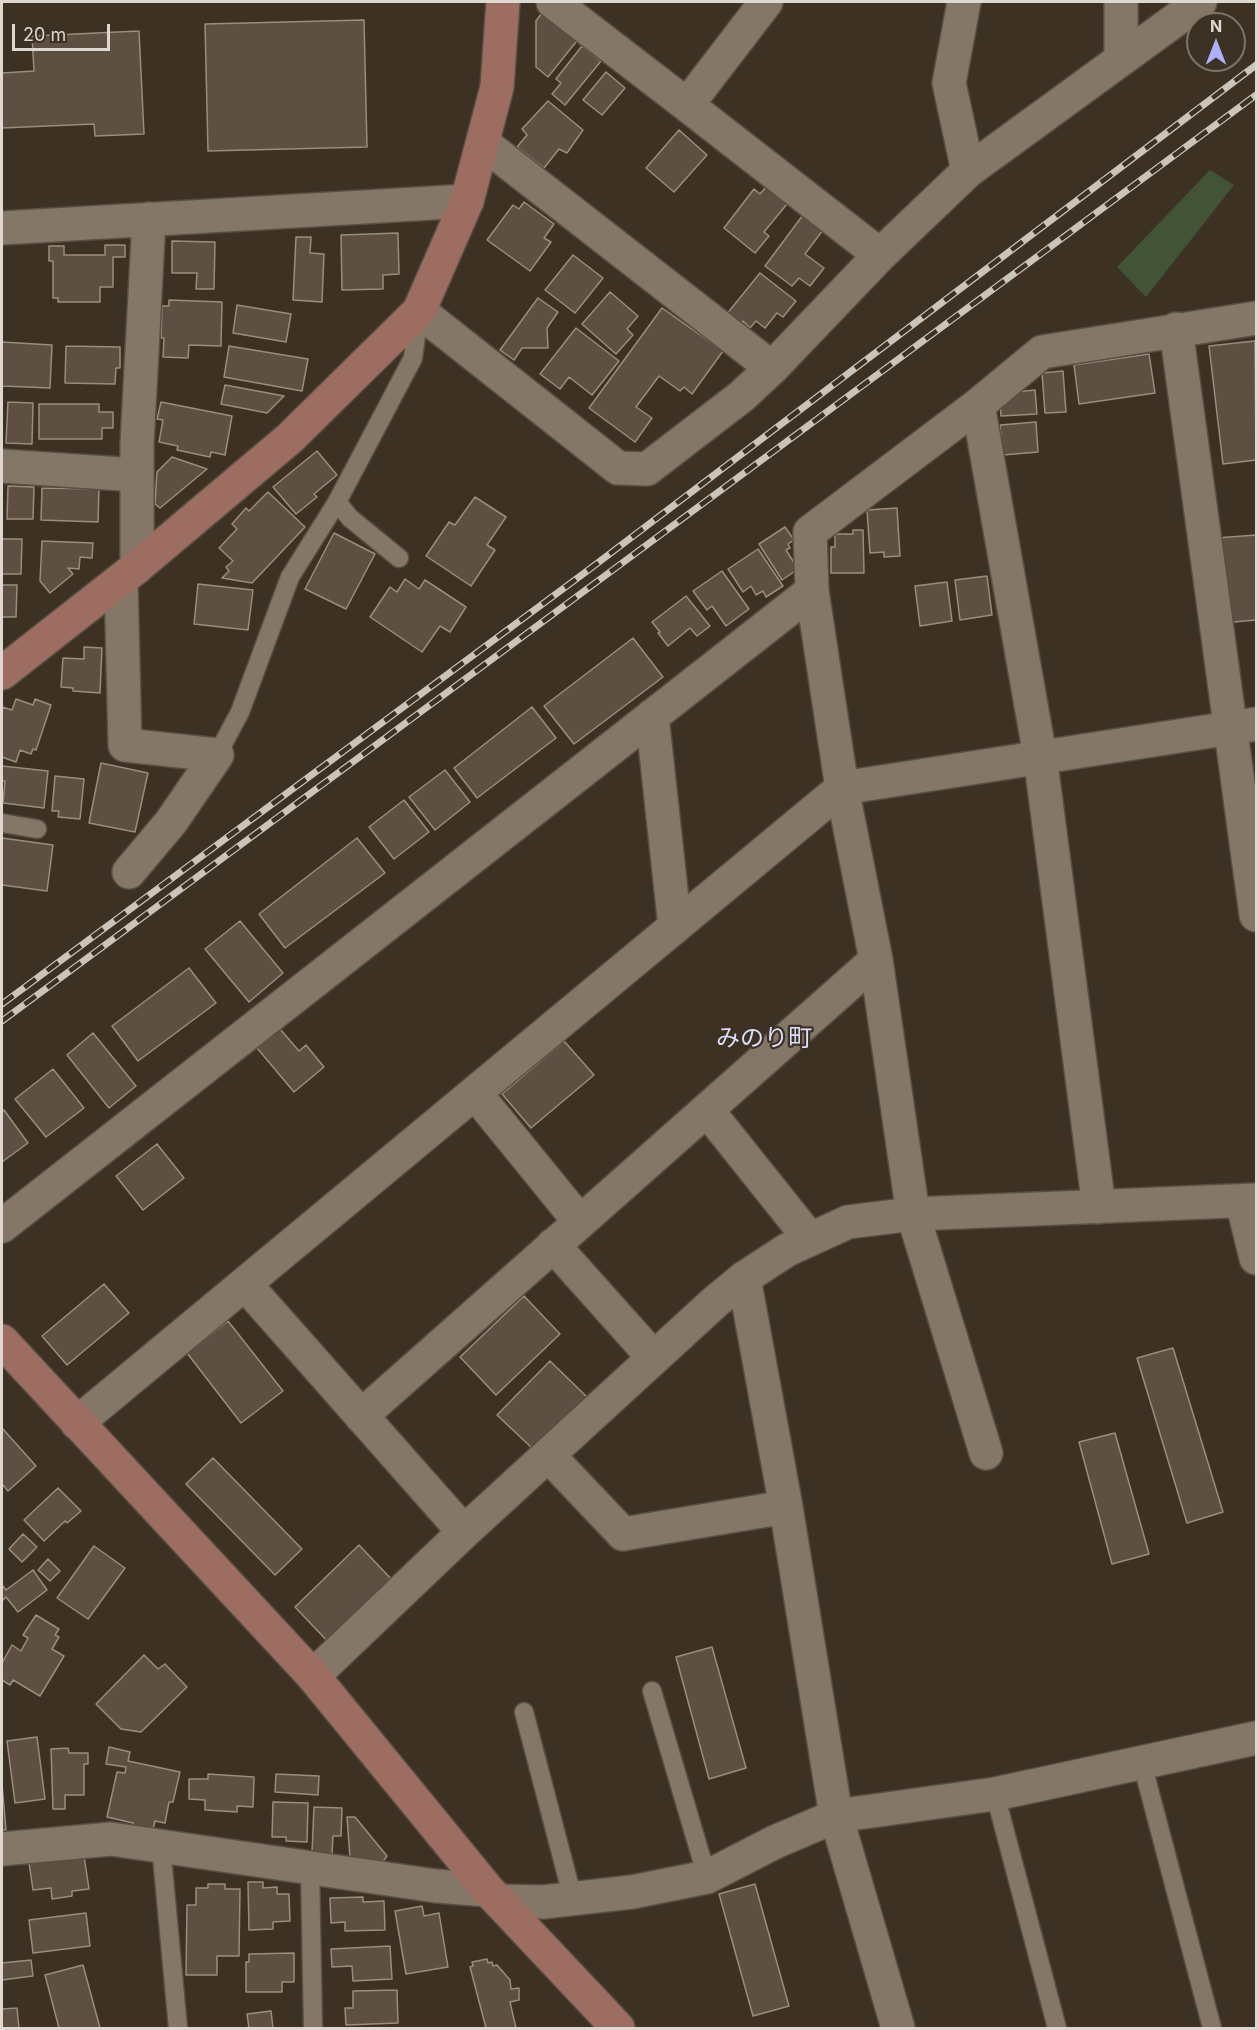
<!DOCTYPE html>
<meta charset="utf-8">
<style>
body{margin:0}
#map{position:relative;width:1258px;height:2030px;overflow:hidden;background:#3d3124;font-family:Inter,sans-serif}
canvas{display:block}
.frame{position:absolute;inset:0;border:3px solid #dfd8d0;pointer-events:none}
.north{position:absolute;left:1186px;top:12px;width:60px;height:60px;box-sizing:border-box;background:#3d3124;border:2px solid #7e7469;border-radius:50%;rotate:0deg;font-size:16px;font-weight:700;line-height:24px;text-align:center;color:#dfd8d0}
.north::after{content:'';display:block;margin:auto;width:21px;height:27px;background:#aab0fc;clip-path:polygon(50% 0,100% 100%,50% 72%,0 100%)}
.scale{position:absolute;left:12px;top:24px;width:98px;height:27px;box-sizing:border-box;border:3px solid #dfd8d0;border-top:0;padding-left:8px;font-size:18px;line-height:21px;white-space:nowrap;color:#dfd8d0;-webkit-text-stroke:4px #3d3124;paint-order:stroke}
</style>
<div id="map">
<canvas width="1258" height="2030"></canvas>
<div class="frame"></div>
<div class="north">N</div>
<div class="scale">20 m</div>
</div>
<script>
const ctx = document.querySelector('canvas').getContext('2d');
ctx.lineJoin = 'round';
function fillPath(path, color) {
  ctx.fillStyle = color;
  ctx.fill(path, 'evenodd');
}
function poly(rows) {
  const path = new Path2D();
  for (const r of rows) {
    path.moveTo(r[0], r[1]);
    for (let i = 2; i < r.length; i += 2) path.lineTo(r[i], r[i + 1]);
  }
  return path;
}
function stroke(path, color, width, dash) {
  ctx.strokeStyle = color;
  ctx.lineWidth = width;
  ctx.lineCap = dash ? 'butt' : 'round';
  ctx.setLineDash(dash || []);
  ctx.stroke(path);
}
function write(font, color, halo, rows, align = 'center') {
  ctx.font = font + ' Inter,"Noto Sans JP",sans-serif';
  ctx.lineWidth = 4.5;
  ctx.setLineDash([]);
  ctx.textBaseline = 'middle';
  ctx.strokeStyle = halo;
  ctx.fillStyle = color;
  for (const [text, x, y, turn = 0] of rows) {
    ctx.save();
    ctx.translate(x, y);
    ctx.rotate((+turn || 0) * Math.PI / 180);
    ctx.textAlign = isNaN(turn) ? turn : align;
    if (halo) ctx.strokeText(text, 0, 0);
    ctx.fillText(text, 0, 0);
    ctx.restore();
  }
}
fillPath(poly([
 [1210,170,1234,185,1146,297,1117,267]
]), '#435436');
const building = poly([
 [544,10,580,37,548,77,536,67,536,21,544,10],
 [364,20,367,147,208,151,205,24,364,20],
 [139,31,144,134,95,136,94,124,2,128,2,73,34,71,32,36,139,31],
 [582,46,601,61,565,105,552,94,561,83,556,79,582,46],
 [606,72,625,88,602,115,583,100,606,72],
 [548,101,583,130,567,153,559,149,544,168,517,147,527,135,522,129,548,101],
 [679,130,707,155,674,192,646,168,679,130],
 [766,187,787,204,764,232,769,236,755,253,724,228,754,189,760,194,766,187],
 [524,202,554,224,544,238,551,242,530,271,487,240,513,205,519,209,524,202],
 [803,215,823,230,805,254,824,268,810,286,799,278,792,286,765,266,803,215],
 [398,233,399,274,383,275,383,289,342,290,341,235,398,233],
 [296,237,311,237,310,253,324,254,322,302,293,300,296,237],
 [172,241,215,242,214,289,196,289,197,273,172,273,172,241],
 [105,245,125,245,125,257,113,257,113,287,100,287,100,302,58,302,58,298,53,298,53,261,49,261,49,246,64,246,64,255,105,255,105,245],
 [573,255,603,278,575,313,545,290,573,255],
 [760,273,796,301,783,317,777,313,765,328,756,321,750,328,743,321,739,326,726,315,760,273],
 [610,292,638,316,627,329,633,335,616,354,582,324,610,292],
 [538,298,558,312,547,328,548,348,522,348,514,360,500,350,538,298],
 [169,300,222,302,221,346,189,345,188,358,163,357,164,338,161,338,162,306,169,306,169,300],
 [237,305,291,314,286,342,233,333,237,305],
 [662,308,723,351,692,394,684,387,680,391,659,376,636,407,652,418,635,442,589,408,662,308],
 [576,328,619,361,592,395,569,377,560,389,540,374,576,328],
 [1255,341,1256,460,1223,464,1209,346,1255,341],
 [2,342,52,345,50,388,2,386,2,342],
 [66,346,120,347,120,368,116,368,115,384,65,383,66,346],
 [229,346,308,359,302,391,224,377,229,346],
 [1149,354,1155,393,1079,404,1074,365,1149,354],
 [1063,371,1066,412,1045,413,1042,373,1063,371],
 [225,385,284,396,267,413,221,404,225,385],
 [1035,390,1037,414,1001,416,1000,401,1014,392,1035,390],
 [8,402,33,403,32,444,6,443,8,402],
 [161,402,232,416,225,455,211,452,210,457,177,450,178,446,159,442,163,420,157,419,161,402],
 [39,404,99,404,99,412,113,412,113,428,102,428,102,439,39,439,39,404],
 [1036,422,1038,452,1003,455,1000,425,1036,422],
 [317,451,337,475,314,494,317,497,296,514,273,487,317,451],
 [172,457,207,469,160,508,155,504,157,472,172,457],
 [8,486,34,487,33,519,7,519,8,486],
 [42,488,99,489,98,522,41,520,42,488],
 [268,492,305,527,252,583,222,578,229,571,226,567,233,561,219,548,237,529,232,524,246,508,249,511,268,492],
 [475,497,506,517,487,545,495,550,471,586,426,556,449,522,455,525,475,497],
 [897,508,900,556,884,557,884,552,870,553,867,510,897,508],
 [785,527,794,540,788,544,790,548,786,550,798,569,782,580,759,544,785,527],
 [853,530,863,530,864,573,831,573,831,547,835,547,835,534,853,534,853,530],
 [334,533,375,554,346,609,305,589,334,533],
 [1256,535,1256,620,1223,623,1216,538,1256,535],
 [2,539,22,539,21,574,2,574,2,539],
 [42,541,93,543,92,558,80,557,79,569,68,568,73,574,50,593,40,581,42,541],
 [758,549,783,586,766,597,763,591,756,595,751,586,743,592,728,569,758,549],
 [722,571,749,609,726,626,712,606,707,610,693,591,722,571],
 [987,576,992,615,960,620,955,580,987,576],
 [405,579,419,589,425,580,466,607,450,632,440,626,422,652,370,617,390,587,397,592,405,579],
 [947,582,952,621,920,626,915,586,947,582],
 [198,584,253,590,248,630,194,624,198,584],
 [2,585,17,585,16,617,2,617,2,626,2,585],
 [686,596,710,626,697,636,690,628,668,646,658,633,660,632,652,622,686,596],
 [633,638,663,677,574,744,544,706,633,638],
 [84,647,102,648,100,693,73,691,73,688,61,687,63,658,84,659,84,647],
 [16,699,33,705,35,699,51,705,36,750,33,749,31,754,20,750,16,762,2,757,2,707,12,710,16,699],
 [532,707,556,738,477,798,454,768,532,707],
 [101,763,148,773,135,832,89,823,101,763],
 [2,766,48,771,44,808,3,803,5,781,2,781,2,766],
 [445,770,470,802,435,830,409,797,445,770],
 [55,776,84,779,80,819,58,817,59,811,52,811,55,776],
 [404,800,429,832,394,859,369,827,404,800],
 [2,838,53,845,47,891,2,885,2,838],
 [357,838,385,873,285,948,259,914,357,838],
 [240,921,283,973,249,1002,205,949,240,921],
 [189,968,216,1003,138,1061,112,1026,189,968],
 [280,1029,299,1051,306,1045,324,1067,294,1092,257,1048,280,1029],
 [93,1033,136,1086,109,1108,67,1055,93,1033],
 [564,1041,594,1075,531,1128,502,1094,564,1041],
 [53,1069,84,1108,46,1137,15,1099,53,1069],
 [4,1110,28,1143,2,1162,2,1112,4,1110],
 [157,1144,184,1178,143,1210,116,1176,157,1144],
 [104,1284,129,1313,67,1365,42,1336,104,1284],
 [524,1296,560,1334,496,1395,460,1357,524,1296],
 [228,1321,283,1391,241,1423,187,1353,228,1321],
 [1173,1348,1223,1512,1187,1523,1137,1358,1173,1348],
 [550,1361,587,1397,534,1450,497,1415,550,1361],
 [2,1428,36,1466,8,1491,2,1484,2,1428],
 [1115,1433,1149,1554,1112,1564,1079,1442,1115,1433],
 [213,1458,302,1549,275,1575,186,1484,213,1458],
 [58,1488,81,1511,67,1523,65,1521,44,1541,24,1520,58,1488],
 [23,1534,37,1547,22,1562,9,1549,23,1534],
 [359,1545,395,1583,331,1645,295,1607,359,1545],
 [94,1546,125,1568,88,1619,57,1598,94,1546],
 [48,1559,60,1571,50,1581,38,1570,48,1559],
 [33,1570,47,1590,18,1612,6,1597,2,1601,2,1585,6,1590,33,1570],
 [36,1615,59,1629,55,1635,59,1637,52,1649,64,1656,40,1696,13,1680,10,1685,2,1680,2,1663,12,1645,21,1651,28,1638,23,1635,36,1615],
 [712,1647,746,1768,709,1779,676,1657,712,1647],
 [144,1655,158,1669,165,1664,187,1687,141,1732,121,1729,96,1704,144,1655],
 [37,1737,45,1799,15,1803,7,1741,37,1737],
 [109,1747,130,1752,128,1761,180,1772,173,1802,169,1802,165,1823,155,1821,152,1834,131,1829,133,1823,107,1817,117,1772,125,1773,126,1767,106,1764,109,1747],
 [68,1748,69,1753,88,1753,88,1764,84,1764,84,1795,65,1795,65,1809,53,1809,51,1749,68,1748],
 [208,1774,254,1777,253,1807,237,1806,237,1812,205,1810,205,1800,189,1799,189,1779,208,1779,208,1774],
 [276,1774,319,1776,318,1795,275,1792,276,1774],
 [2,1784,6,1830,2,1830,2,1784],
 [273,1802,308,1803,307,1842,286,1841,286,1837,272,1837,273,1802],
 [314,1807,342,1808,341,1836,333,1836,332,1854,312,1853,314,1807],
 [347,1817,355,1817,387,1856,381,1864,350,1858,347,1817],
 [84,1856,89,1889,72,1891,72,1896,52,1899,51,1888,33,1890,29,1863,84,1856],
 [248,1882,263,1882,263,1888,277,1887,277,1894,289,1894,290,1921,273,1922,273,1929,249,1930,248,1882],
 [208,1884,225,1884,225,1889,240,1889,239,1956,217,1956,217,1975,186,1975,187,1905,196,1905,196,1888,208,1888,208,1884],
 [755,1884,789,2006,753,2016,719,1894,755,1884],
 [363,1897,363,1902,384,1901,385,1930,345,1931,345,1922,331,1923,330,1898,363,1897],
 [422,1906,424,1916,439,1913,448,1967,406,1974,395,1911,422,1906],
 [86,1913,90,1946,33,1953,29,1920,86,1913],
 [390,1946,392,1979,353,1981,352,1966,332,1967,331,1949,390,1946],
 [294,1953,294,1982,282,1982,282,1992,246,1992,246,1962,249,1962,249,1954,294,1953],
 [487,1959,488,1963,492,1962,493,1966,497,1965,510,1980,511,1989,519,1988,519,2000,510,2002,516,2028,486,2028,470,1967,473,1966,472,1962,487,1959],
 [31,1960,33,1976,2,1980,2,1963,31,1960],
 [83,1965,100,2028,59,2028,45,1975,83,1965],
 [397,1990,398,2023,346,2025,345,2008,353,2008,353,1991,397,1990],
 [17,2008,19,2028,2,2028,2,2009,17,2008],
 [271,2011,273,2028,249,2028,247,2014,271,2011]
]);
fillPath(building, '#5d5042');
stroke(building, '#9b8d7e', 1.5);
const lane = poly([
 [337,502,350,518,399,558],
 [217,755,240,712,290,577,337,502,413,358,419,313],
 [2,823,37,829],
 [652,1691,707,1877],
 [524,1712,573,1899],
 [1142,1763,1212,2028],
 [995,1794,1057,2028],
 [161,1846,178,2028],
 [310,1868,313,2028]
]);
const street = poly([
 [553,2,687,105,766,2],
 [964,2,949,83,968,171],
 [1121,59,1121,2],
 [687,105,880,255],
 [483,143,772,368],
 [2,228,467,201],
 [419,311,618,468,647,469,742,396,772,368,880,255,968,171,1200,2],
 [1176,329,1256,915],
 [978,405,1040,756,1099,1207],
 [2,466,137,475],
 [137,567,137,444,149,219],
 [121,580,125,745,217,755,171,822,129,872],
 [652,716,675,927],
 [475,1093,580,1222],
 [707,1110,810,1239],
 [1242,1201,1256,1258],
 [2,1226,812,591],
 [553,1245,654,1358],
 [744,1278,786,1507,836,1816,898,2028],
 [245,1284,464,1532],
 [361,1416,876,960],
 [77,1423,842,788,1256,724],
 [986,1453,913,1214,876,960,842,788,812,591,810,532,978,405,1042,352,1256,318],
 [548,1455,623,1534,786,1507],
 [313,1676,464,1532,715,1302,744,1278,787,1250,848,1222,913,1214,1256,1200],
 [2,1849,111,1839,436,1886,488,1890],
 [499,1901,543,1902,632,1892,707,1877,775,1842,836,1816,995,1794,1256,1738]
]);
const secondary = poly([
 [2,673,137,567,290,438,419,311,467,201,497,87,503,2],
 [2,1341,313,1676,488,1890,618,2028]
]);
stroke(lane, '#584e43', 21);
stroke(street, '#584e43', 36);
stroke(secondary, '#584e43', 36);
stroke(lane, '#847768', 18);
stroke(street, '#847768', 33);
stroke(secondary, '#9e6d62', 33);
const rail = poly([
 [2,1004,583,574,1256,65],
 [2,1021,1256,95]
]);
stroke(rail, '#cbc4bb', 7);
stroke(rail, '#3d3124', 4.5, [14]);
write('24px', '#dbdffc', '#3d3124', [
 ["みのり町",764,1039]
]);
</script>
